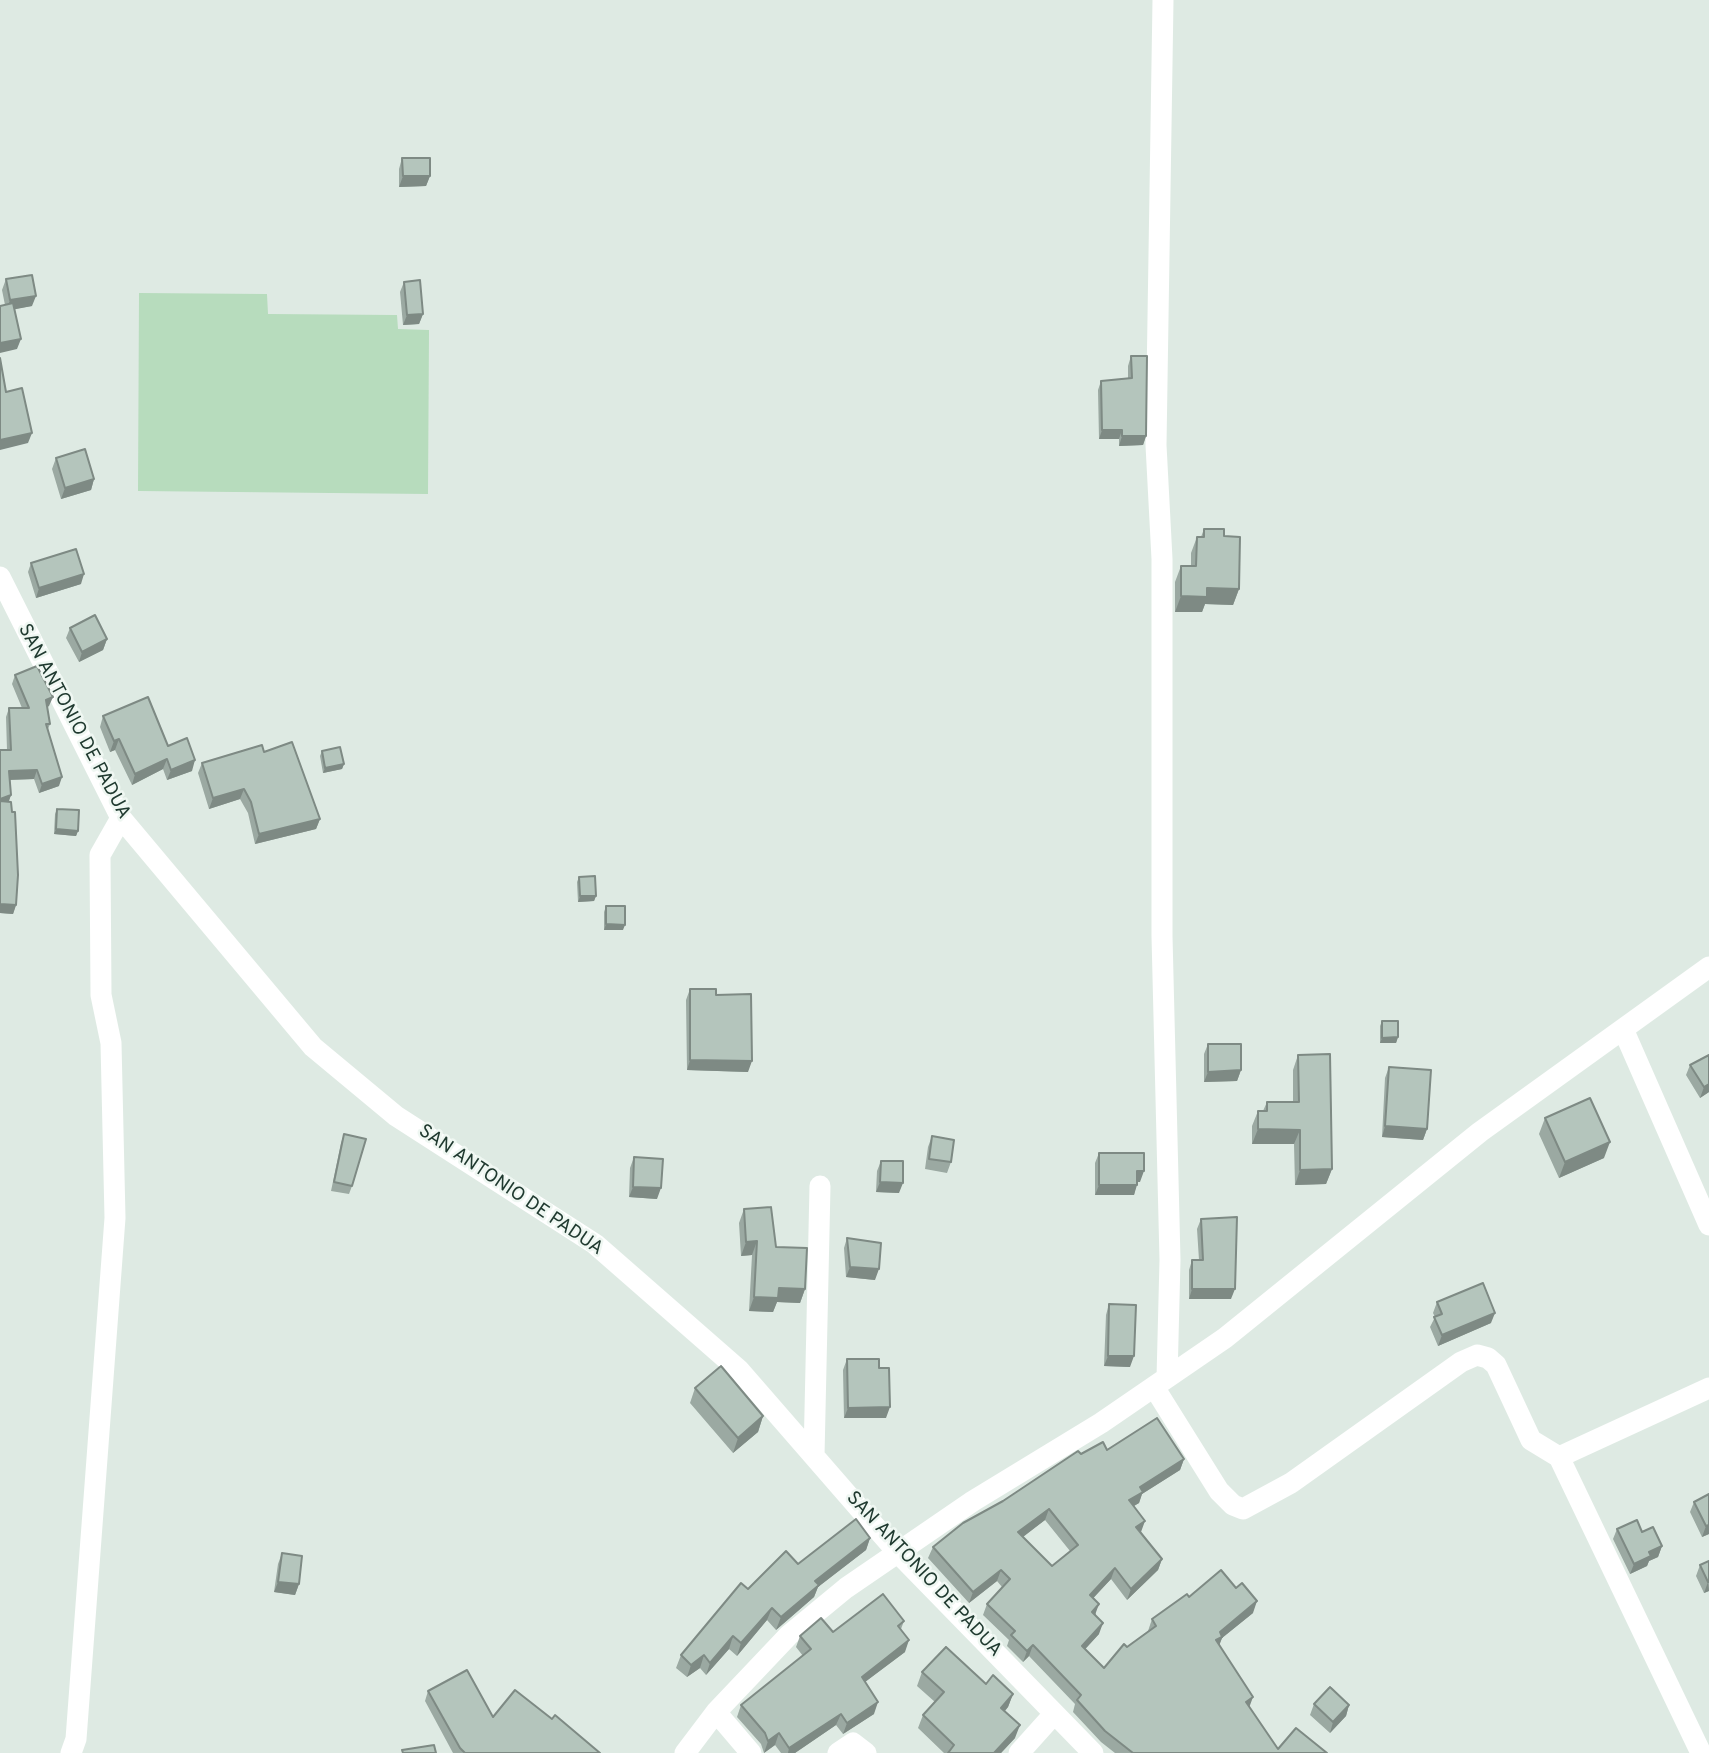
<!DOCTYPE html>
<style>
body{margin:0}
canvas{display:block;background:#deeae3}
</style>
<canvas width="1709" height="1753"></canvas>
<script>
const ctx = document.querySelector('canvas').getContext('2d');
ctx.lineJoin = 'round';
function fillPath(path, color) {
  ctx.fillStyle = color;
  ctx.fill(path, 'evenodd');
}
function poly(rows) {
  const path = new Path2D();
  for (const r of rows) {
    path.moveTo(r[0], r[1]);
    for (let i = 2; i < r.length; i += 2) path.lineTo(r[i], r[i + 1]);
  }
  return path;
}
function stroke(path, color, width, dash) {
  ctx.strokeStyle = color;
  ctx.lineWidth = width;
  ctx.lineCap = dash ? 'butt' : 'round';
  ctx.setLineDash(dash || []);
  ctx.stroke(path);
}
function write(font, color, halo, rows, align = 'center') {
  ctx.font = font + ' Overpass,sans-serif';
  ctx.lineWidth = 5;
  ctx.setLineDash([]);
  ctx.textBaseline = 'middle';
  ctx.strokeStyle = halo;
  ctx.fillStyle = color;
  for (const [text, x, y, turn = 0] of rows) {
    ctx.save();
    ctx.translate(x, y);
    ctx.rotate((+turn || 0) * Math.PI / 180);
    ctx.textAlign = isNaN(turn) ? turn : align;
    if (halo) ctx.strokeText(text, 0, 0);
    ctx.fillText(text, 0, 0);
    ctx.restore();
  }
}
fillPath(poly([
 [139,293,267,294,268,314,397,315,398,329,429,330,428,494,138,491]
]), '#b7dcbd');
stroke(poly([
 [1163,0,1156,445,1162,559,1162,936,1170,1260,1167,1378],
 [0,577,121,818,313,1047,396,1116,595,1244,739,1370,899,1554,1093,1753],
 [1623,1029,1709,1225],
 [1154,1387,1219,1491,1233,1505,1243,1509,1291,1483,1461,1362,1477,1355,1488,1358,1496,1365,1531,1440,1559,1457],
 [814,1456,820,1186],
 [716,1712,751,1753],
 [71,1753,76,1739,115,1218,111,1043,101,995,100,855,121,818],
 [685,1753,716,1712,789,1635,846,1588,973,1501,1101,1423,1225,1338,1480,1132,1709,967],
 [838,1753,853,1743,866,1753],
 [1019,1753,1054,1714],
 [1701,1753,1559,1457,1709,1388]
]), '#fff', 21);
fillPath(poly([
 [402,158,430,176,426,186,399,187,399,169],
 [6,279,32,306,14,309,17,349,5,305,2,290],
 [404,282,423,314,419,324,403,325,400,292],
 [1131,356,1146,436,1143,445,1119,446,1119,439,1099,439,1098,390,1101,381,1128,378,1128,366],
 [56,458,94,479,91,490,61,499,52,469],
 [1204,529,1224,536,1239,589,1233,605,1205,604,1202,612,1175,612,1175,582,1181,566,1191,566,1191,553,1197,537,1201,537],
 [31,563,81,584,36,598,28,572],
 [70,628,107,639,103,650,79,662,66,638],
 [15,675,49,706,47,707,50,724,48,729,59,786,39,793,34,779,9,780,11,795,8,802,16,905,13,914,0,913,0,750,7,750,6,717,9,708,22,708,12,684],
 [103,716,168,746,192,771,167,780,163,769,132,785,115,750,110,752,100,727],
 [322,751,344,764,342,769,323,773,320,756],
 [264,752,320,819,316,829,255,844,248,813,240,799,209,809,198,773,202,763],
 [57,809,78,831,76,836,54,834,55,814],
 [579,877,596,896,594,901,578,902,577,882],
 [606,906,623,930,604,930,604,912],
 [690,989,716,995,748,1072,687,1070,686,1000],
 [1382,1021,1398,1037,1396,1043,1380,1043,1380,1026],
 [1208,1044,1241,1070,1237,1081,1204,1082,1204,1054],
 [1298,1055,1332,1169,1326,1184,1295,1185,1294,1144,1252,1144,1252,1126,1258,1111,1263,1111,1267,1102,1293,1102,1293,1070],
 [1690,1065,1709,1092,1700,1098,1686,1075],
 [1389,1067,1427,1129,1423,1140,1382,1137,1385,1078],
 [1545,1118,1604,1158,1559,1178,1539,1134],
 [344,1134,352,1186,349,1194,331,1191,341,1143],
 [932,1136,951,1162,947,1173,925,1169,928,1147],
 [1099,1153,1140,1182,1137,1182,1134,1195,1095,1195,1095,1163],
 [634,1157,657,1199,629,1197,630,1168],
 [881,1161,899,1193,876,1192,877,1171],
 [744,1209,776,1247,805,1289,800,1303,777,1302,773,1312,749,1311,752,1255,741,1256,739,1223],
 [1201,1219,1231,1299,1189,1299,1189,1270,1192,1260,1199,1260,1197,1229],
 [847,1238,875,1280,846,1277,844,1248],
 [1437,1302,1491,1323,1438,1346,1430,1327,1435,1317,1433,1313],
 [1109,1304,1130,1367,1104,1366,1106,1315],
 [847,1359,879,1368,886,1418,844,1418,843,1370],
 [695,1388,763,1416,758,1432,733,1453,690,1403],
 [1107,1450,1184,1459,1180,1470,1142,1494,1139,1503,1134,1506,1141,1532,1162,1559,1158,1570,1127,1600,1111,1579,1093,1598,1099,1634,1085,1649,1104,1668,1127,1647,1148,1631,1152,1619,1189,1597,1253,1613,1222,1638,1219,1646,1249,1707,1278,1749,1327,1753,1115,1753,1101,1742,1073,1712,1075,1704,1029,1656,1023,1662,1007,1646,1009,1640,983,1615,987,1604,1002,1587,997,1581,969,1603,928,1558,933,1547,1003,1501,1081,1454],
 [1045,1520,1070,1551,1052,1566,1022,1537],
 [1709,1494,1709,1534,1702,1537,1690,1512,1694,1502],
 [1617,1529,1642,1532,1662,1546,1658,1557,1649,1561,1647,1566,1630,1574,1613,1539],
 [870,1538,866,1550,818,1587,814,1597,776,1630,767,1620,737,1656,729,1649,706,1675,700,1668,687,1677,676,1668,681,1655,748,1589,798,1564],
 [282,1553,299,1584,295,1595,274,1592,278,1564],
 [1709,1561,1709,1591,1704,1593,1696,1576,1700,1565],
 [904,1621,901,1629,905,1652,865,1682,874,1714,843,1734,836,1725,795,1753,781,1753,775,1745,764,1753,761,1744,737,1717,741,1705,803,1656,796,1647,800,1636,833,1632],
 [922,1672,986,1684,1013,1694,1008,1707,1005,1711,1015,1738,1001,1753,944,1753,918,1728,923,1715,935,1702,917,1686],
 [428,1691,493,1717,552,1719,600,1753,453,1753,425,1701],
 [1314,1704,1349,1705,1346,1716,1330,1733,1310,1715]
]), '#9ba9a2');
fillPath(poly([
 [403,176,430,176,426,186,399,187],
 [36,296,32,306,6,311,10,300],
 [423,314,419,324,403,325,407,315],
 [21,339,17,349,0,353,0,343],
 [1102,430,1122,430,1119,439,1099,439],
 [32,433,28,443,0,450,0,440],
 [1122,436,1146,436,1143,445,1119,446],
 [94,479,91,490,61,499,65,488],
 [84,574,81,584,36,598,39,588],
 [1207,588,1239,589,1233,605,1205,604,1202,612,1175,612,1181,596],
 [107,639,103,650,79,662,82,652],
 [53,697,49,706,43,709,46,700],
 [119,739,115,750,110,752,114,741],
 [167,759,163,769,132,785,135,774],
 [195,760,192,771,167,780,171,770],
 [344,764,342,769,323,773,325,768],
 [37,770,34,779,5,780,9,771],
 [62,777,59,786,39,793,42,784],
 [244,789,240,799,209,809,213,798],
 [11,795,8,804,0,807,0,799],
 [320,819,316,829,255,844,259,834],
 [56,829,78,831,76,836,54,834],
 [580,896,596,896,594,901,578,902],
 [0,904,16,905,13,914,0,913],
 [606,924,625,925,623,930,604,930],
 [1398,1037,1396,1043,1380,1043,1382,1038],
 [690,1060,752,1061,748,1072,687,1070],
 [1241,1070,1237,1081,1204,1082,1208,1072],
 [1709,1084,1709,1092,1700,1098,1704,1087],
 [1385,1126,1427,1129,1423,1140,1382,1137],
 [1258,1129,1300,1130,1294,1144,1252,1144],
 [1610,1142,1604,1158,1559,1178,1565,1162],
 [1332,1169,1326,1184,1295,1185,1300,1170],
 [1137,1171,1144,1171,1140,1182,1133,1182],
 [880,1182,903,1183,899,1193,876,1192],
 [1099,1185,1137,1185,1134,1195,1095,1195],
 [633,1187,661,1188,657,1199,629,1197],
 [757,1241,752,1255,741,1256,746,1242],
 [850,1267,879,1269,875,1280,846,1277],
 [779,1288,805,1289,800,1303,777,1302,773,1312,749,1311,754,1297],
 [1192,1289,1235,1289,1231,1299,1189,1299],
 [1495,1313,1491,1323,1438,1346,1442,1335],
 [1108,1356,1134,1356,1130,1367,1104,1366],
 [890,1407,886,1418,844,1418,848,1408],
 [763,1416,758,1432,733,1453,738,1438],
 [1184,1459,1180,1470,1142,1494,1139,1503,1125,1511,1129,1500,1140,1487],
 [1049,1509,1045,1520,1014,1544,1018,1532],
 [1145,1521,1141,1532,1136,1527],
 [1709,1525,1709,1534,1702,1537,1706,1526],
 [870,1538,866,1550,818,1587,814,1597,776,1630,781,1617,815,1581],
 [1662,1546,1658,1557,1649,1561,1647,1566,1630,1574,1634,1564,1649,1552],
 [1162,1559,1158,1570,1127,1600,1131,1589],
 [1115,1568,1111,1579,1086,1606,1090,1595],
 [1001,1570,997,1581,969,1603,973,1592],
 [278,1582,299,1584,295,1595,274,1592],
 [1708,1582,1709,1591,1704,1593],
 [1257,1601,1253,1613,1222,1638,1218,1648,1211,1652,1220,1632],
 [1099,1604,1095,1615,1092,1612],
 [772,1608,767,1620,737,1656,741,1643],
 [1103,1623,1099,1634,1078,1657,1082,1646],
 [733,1636,729,1649,706,1675,710,1663],
 [909,1640,905,1652,857,1688,862,1677],
 [1033,1645,1029,1656,1023,1662,1027,1651],
 [704,1655,700,1668,687,1677,691,1665],
 [1013,1694,1008,1707,996,1721,1001,1708],
 [1253,1697,1249,1708,1246,1702],
 [878,1702,874,1714,843,1734,847,1723],
 [1349,1705,1346,1716,1330,1733,1333,1722],
 [841,1714,836,1725,795,1753,788,1753,789,1748],
 [1020,1725,1015,1738,1001,1753,994,1753],
 [779,1733,775,1745,764,1753,768,1741]
]), '#7e8a84');
const building = poly([
 [402,158,430,158,430,176,403,176,402,158],
 [32,275,36,296,10,300,6,279,32,275],
 [420,280,423,314,407,315,404,282,420,280],
 [13,303,21,339,0,343,0,306,13,303],
 [1131,356,1147,356,1146,436,1122,436,1122,430,1102,430,1101,381,1132,378,1131,356],
 [0,358,6,392,22,388,32,433,0,440,0,358],
 [85,449,94,479,65,488,56,458,85,449],
 [1204,529,1224,529,1224,536,1240,537,1239,589,1207,588,1207,597,1181,596,1181,566,1196,566,1197,537,1204,537,1204,529],
 [76,549,84,574,39,588,31,563,76,549],
 [95,615,107,639,82,652,70,628,95,615],
 [37,666,53,697,46,700,50,724,46,724,62,777,42,784,37,770,9,771,11,795,0,799,0,750,11,750,9,708,29,708,15,675,37,666],
 [148,697,168,746,187,738,195,760,171,770,167,759,135,774,119,739,114,741,103,716,148,697],
 [292,742,320,819,259,834,251,802,244,789,213,798,202,763,262,745,264,752,292,742],
 [340,747,344,764,325,768,322,751,340,747],
 [0,801,11,802,12,812,15,812,18,875,16,905,0,904,0,801],
 [57,809,79,810,78,831,56,829,57,809],
 [595,876,596,896,580,896,579,877,595,876],
 [606,906,625,906,625,925,606,924,606,906],
 [690,989,716,989,716,995,751,994,752,1061,690,1060,690,989],
 [1382,1021,1398,1021,1398,1037,1382,1038,1382,1021],
 [1208,1044,1241,1044,1241,1070,1208,1072,1208,1044],
 [1330,1054,1332,1169,1300,1170,1300,1130,1258,1129,1258,1111,1267,1111,1267,1102,1299,1102,1298,1055,1330,1054],
 [1709,1055,1709,1084,1704,1087,1690,1065,1709,1055],
 [1389,1067,1431,1070,1427,1129,1385,1126,1389,1067],
 [1590,1098,1610,1142,1565,1162,1545,1118,1590,1098],
 [344,1134,366,1139,352,1186,334,1182,344,1134],
 [932,1136,954,1140,951,1162,929,1159,932,1136],
 [1099,1153,1144,1153,1144,1171,1137,1171,1137,1185,1099,1185,1099,1153],
 [634,1157,663,1159,661,1188,633,1187,634,1157],
 [881,1161,903,1161,903,1183,880,1182,881,1161],
 [771,1207,776,1247,807,1248,805,1289,779,1288,778,1298,754,1297,757,1241,746,1242,744,1209,771,1207],
 [1237,1217,1235,1289,1192,1289,1192,1260,1203,1260,1201,1219,1237,1217],
 [847,1238,881,1243,879,1269,850,1267,847,1238],
 [1483,1283,1495,1313,1442,1335,1434,1317,1442,1314,1437,1302,1483,1283],
 [1109,1304,1136,1305,1134,1356,1108,1356,1109,1304],
 [847,1359,879,1359,879,1368,889,1368,890,1407,848,1408,847,1359],
 [721,1366,763,1416,738,1438,695,1388,721,1366],
 [1157,1418,1184,1459,1140,1487,1143,1492,1129,1500,1145,1521,1136,1527,1162,1559,1131,1589,1115,1568,1090,1595,1099,1604,1092,1612,1103,1623,1082,1646,1104,1668,1124,1644,1127,1647,1156,1626,1152,1619,1187,1594,1189,1597,1221,1570,1236,1588,1242,1583,1257,1601,1220,1632,1222,1637,1216,1640,1253,1697,1246,1702,1278,1749,1296,1728,1327,1753,1133,1753,1105,1731,1077,1700,1081,1695,1033,1645,1027,1651,1011,1635,1015,1631,987,1604,1010,1579,1001,1570,973,1592,933,1547,963,1523,1003,1501,1078,1451,1081,1454,1103,1442,1107,1450,1157,1418],
 [1049,1509,1078,1545,1052,1566,1018,1532,1049,1509],
 [1709,1494,1709,1525,1706,1526,1694,1502,1709,1494],
 [856,1519,870,1538,815,1581,819,1585,781,1617,772,1608,741,1643,733,1636,710,1663,704,1655,691,1665,681,1655,741,1583,748,1589,786,1551,798,1564,856,1519],
 [1637,1520,1642,1532,1653,1527,1662,1546,1649,1552,1651,1556,1634,1564,1617,1529,1637,1520],
 [282,1553,302,1556,299,1584,278,1582,282,1553],
 [1709,1561,1709,1582,1708,1582,1700,1565,1709,1561],
 [883,1594,904,1621,898,1626,909,1640,862,1677,878,1702,847,1723,841,1714,789,1748,779,1733,768,1741,765,1733,741,1705,811,1649,800,1636,821,1618,833,1632,883,1594],
 [946,1647,986,1684,993,1675,1013,1694,1001,1708,1020,1725,994,1753,948,1753,954,1745,923,1715,944,1692,922,1672,946,1647],
 [467,1670,493,1717,515,1690,552,1719,555,1715,600,1753,465,1753,460,1748,428,1691,467,1670],
 [1330,1687,1349,1705,1333,1722,1314,1704,1330,1687],
 [434,1745,436,1753,403,1753,402,1750,434,1745]
]);
fillPath(building, '#b4c5bc');
stroke(building, '#7e8a84', 2);
write('19px', '#203a30', '#eff7f2', [
 ["SAN ANTONIO DE PADUA",73,722,62],
 ["SAN ANTONIO DE PADUA",510,1191,34],
 ["SAN ANTONIO DE PADUA",923,1575,47]
]);
</script>
